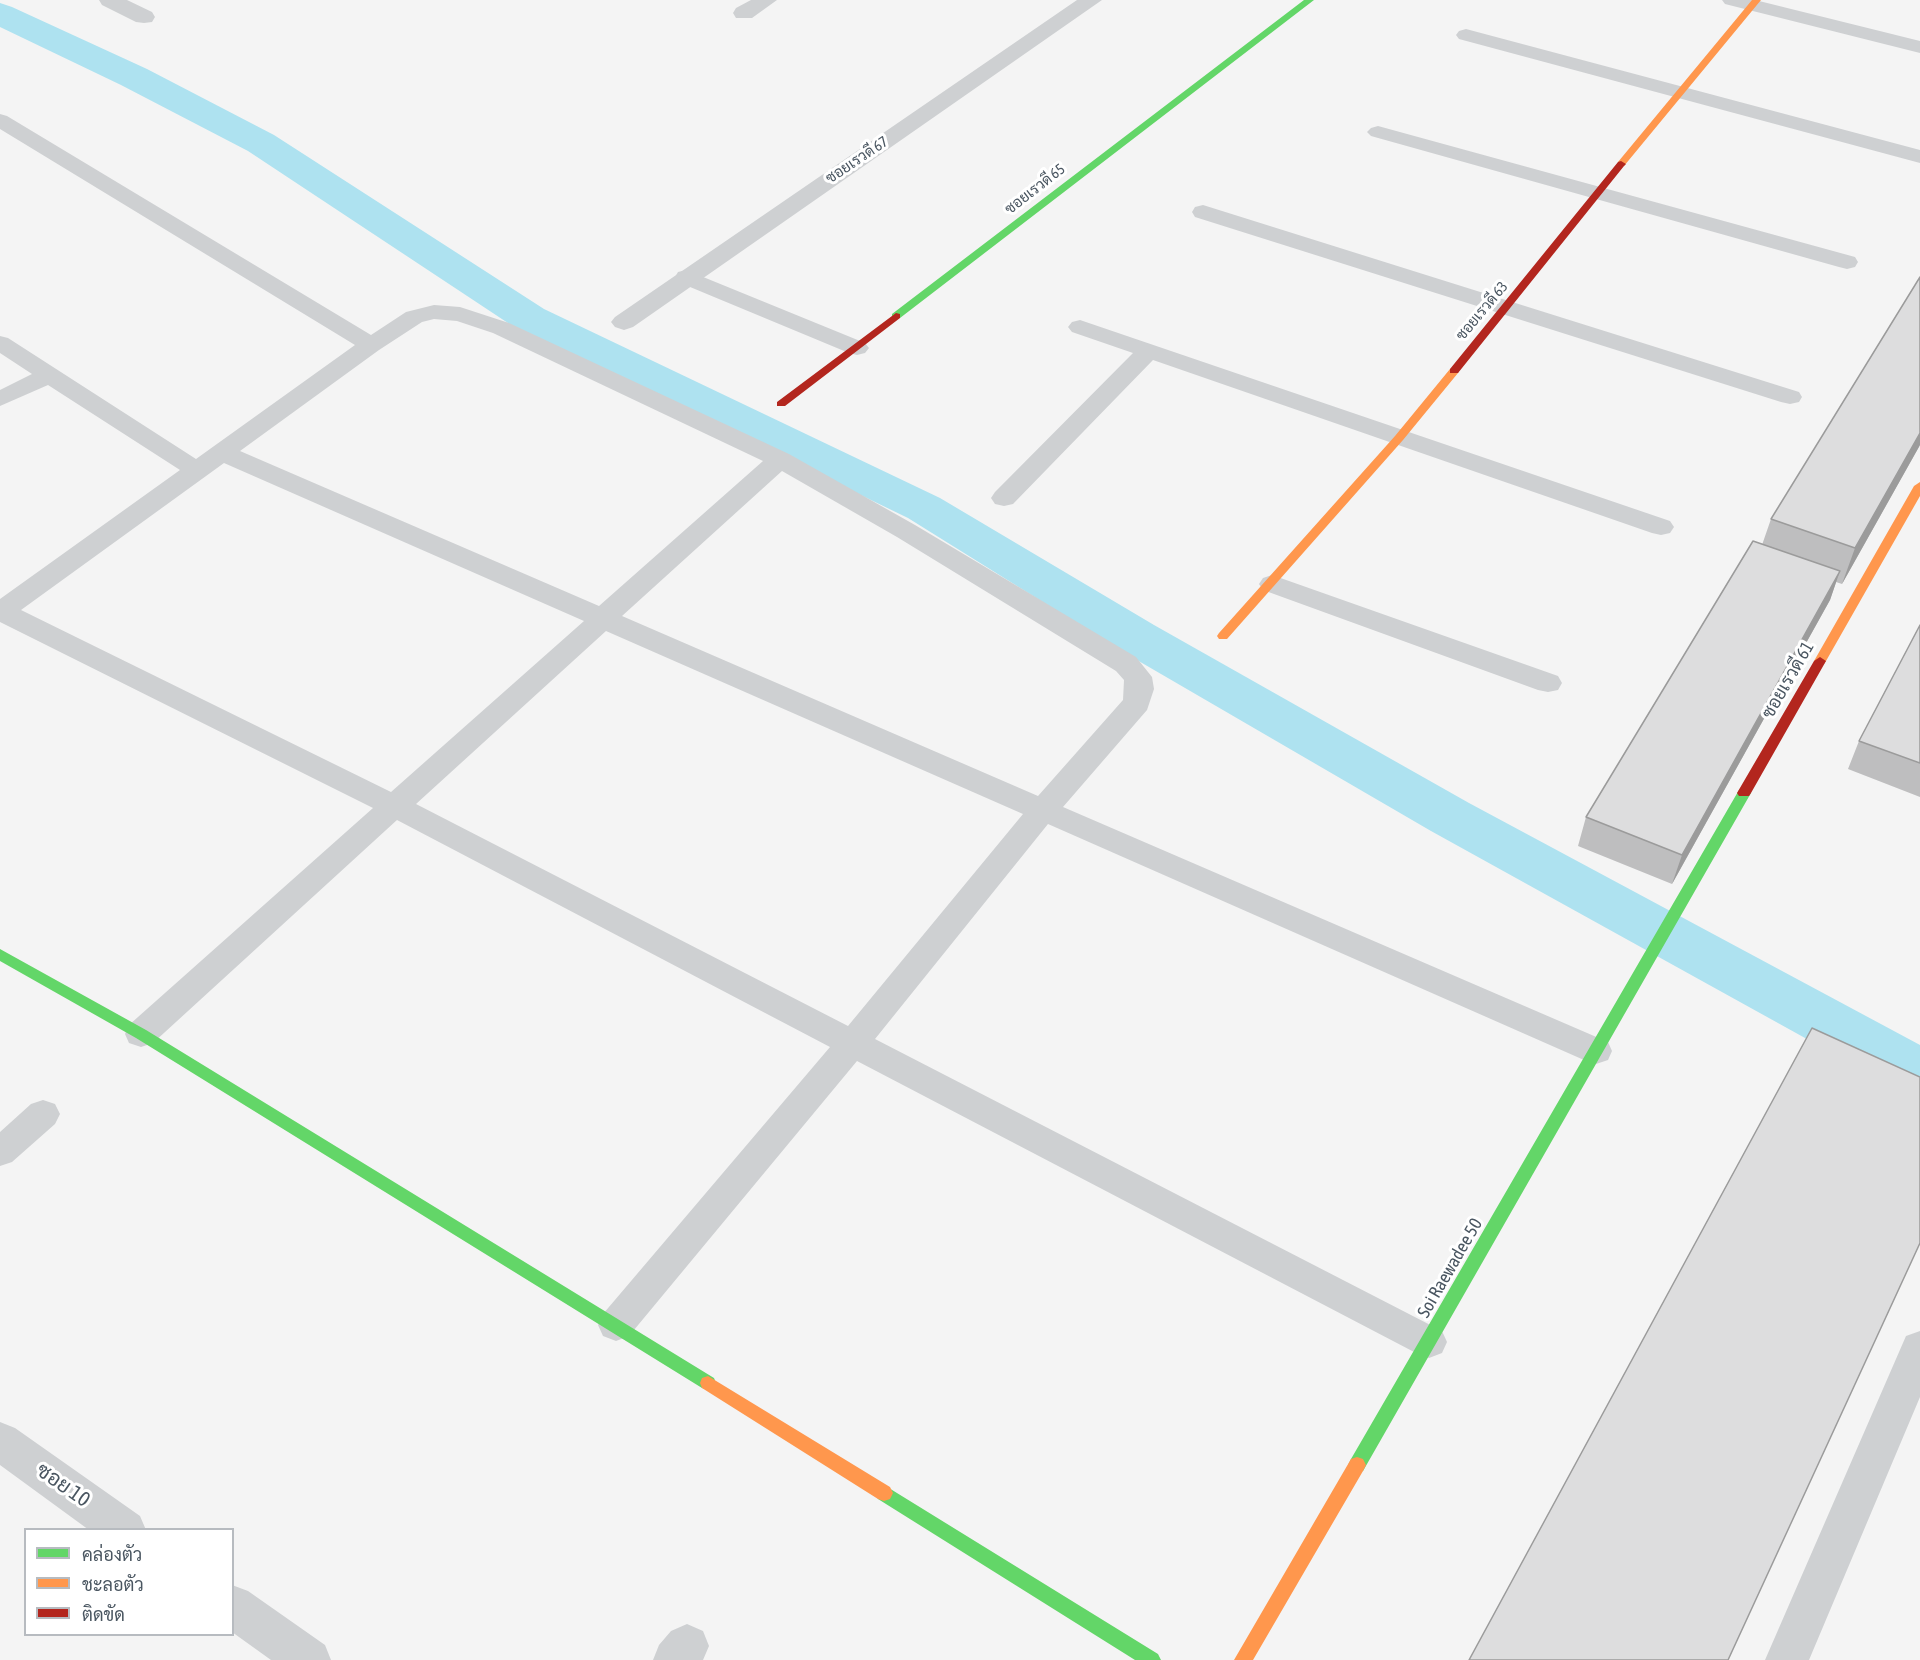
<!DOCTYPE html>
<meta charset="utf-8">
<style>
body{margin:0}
#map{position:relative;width:1920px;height:1660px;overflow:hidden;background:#f4f4f4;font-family:"Asap Condensed",Sarabun,sans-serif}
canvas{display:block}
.legend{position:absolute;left:24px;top:1528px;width:210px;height:108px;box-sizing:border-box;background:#fff;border:2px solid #b7bbc0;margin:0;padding:8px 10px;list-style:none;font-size:18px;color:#4a5661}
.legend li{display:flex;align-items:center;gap:12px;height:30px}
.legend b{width:30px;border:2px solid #b7bbc0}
</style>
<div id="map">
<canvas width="1920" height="1660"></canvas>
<ul class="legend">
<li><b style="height:8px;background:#63d668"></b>คล่องตัว</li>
<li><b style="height:8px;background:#ff974d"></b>ชะลอตัว</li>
<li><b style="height:8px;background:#b3261e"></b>ติดขัด</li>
</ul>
</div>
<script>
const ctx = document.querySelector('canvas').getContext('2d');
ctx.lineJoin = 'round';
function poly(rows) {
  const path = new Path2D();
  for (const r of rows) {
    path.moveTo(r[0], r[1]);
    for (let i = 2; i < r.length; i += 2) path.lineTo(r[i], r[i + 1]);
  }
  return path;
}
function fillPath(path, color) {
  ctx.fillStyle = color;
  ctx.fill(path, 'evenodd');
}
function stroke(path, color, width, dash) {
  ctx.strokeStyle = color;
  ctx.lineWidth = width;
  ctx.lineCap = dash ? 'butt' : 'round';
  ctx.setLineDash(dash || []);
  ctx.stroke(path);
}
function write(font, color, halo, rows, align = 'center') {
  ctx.font = font + ' "Asap Condensed",Sarabun,sans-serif';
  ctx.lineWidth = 6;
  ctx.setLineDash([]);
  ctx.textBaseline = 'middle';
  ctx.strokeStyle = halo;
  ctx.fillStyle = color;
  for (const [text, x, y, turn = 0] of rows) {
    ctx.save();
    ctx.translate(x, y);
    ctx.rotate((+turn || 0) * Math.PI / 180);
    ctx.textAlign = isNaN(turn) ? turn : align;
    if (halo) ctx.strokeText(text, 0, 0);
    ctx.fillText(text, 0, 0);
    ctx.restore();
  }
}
fillPath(poly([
 [0,3,12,7,147,69,274,135,544,309,940,498,1154,625,1469,803,1920,1045,1920,1097,1899,1090,1431,831,1118,649,908,518,514,327,248,151,121,85,0,27,0,3]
]), '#aee2f0');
fillPath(poly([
 [1722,0,1755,0,1920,41,1920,53,1725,4,1722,0],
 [1466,29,1920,150,1920,163,1459,39,1456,35,1459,31,1466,29],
 [0,114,7,116,371,335,406,312,434,305,460,307,509,323,789,454,915,525,1136,657,1152,677,1154,689,1147,710,1063,807,1608,1042,1612,1051,1608,1060,1596,1064,1584,1060,1048,824,875,1039,1442,1331,1447,1342,1442,1353,1429,1358,1416,1353,857,1061,629,1336,616,1341,603,1336,598,1325,603,1314,830,1047,397,820,153,1043,141,1047,129,1043,125,1034,129,1025,373,808,0,622,0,599,180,470,48,385,0,406,0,390,32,374,0,353,0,336,8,338,196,459,355,345,0,129,0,114],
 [434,319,457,321,493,333,763,461,599,606,240,451,379,350,422,322,434,319],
 [224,463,584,621,391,792,21,610,224,463],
 [782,471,897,537,1116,671,1124,680,1123,700,1038,796,622,616,782,471],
 [606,631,1023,814,848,1026,416,804,606,631],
 [1378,126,1855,257,1858,262,1855,267,1847,269,1839,267,1371,136,1367,132,1371,128,1378,126],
 [1203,205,1799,392,1802,397,1799,402,1790,404,1781,402,1195,217,1192,212,1195,207,1203,205],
 [686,270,865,343,869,348,865,353,857,355,849,353,678,282,675,277,678,272,686,270],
 [1080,320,1670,521,1674,527,1670,533,1661,535,1652,533,1153,360,1013,504,1004,506,995,504,991,498,995,492,1133,353,1072,332,1068,327,1072,322,1080,320],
 [1272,575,1558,676,1562,683,1558,690,1548,692,1538,690,1263,590,1259,584,1263,578,1272,575],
 [43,1100,55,1104,60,1114,55,1124,12,1162,0,1166,0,1132,31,1104,43,1100]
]), '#ced0d2');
fillPath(poly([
 [99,0,127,0,152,12,155,17,152,22,144,23,136,22,102,5,99,0],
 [751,0,777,0,752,18,736,18,733,13,736,8,751,0],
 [1077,0,1102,0,633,327,624,330,615,327,611,322,615,317,1077,0],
 [1920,1331,1920,1397,1809,1660,1765,1660,1906,1336,1920,1331],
 [0,1422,15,1428,140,1516,146,1530,89,1530,0,1465,0,1422],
 [232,1585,248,1591,325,1645,331,1660,271,1660,232,1632,232,1585],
 [687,1624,703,1631,709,1646,703,1660,653,1660,659,1645,671,1631,687,1624]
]), '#ced0d2');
fillPath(poly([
 [1304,0,1314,0,900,318,892,318,892,314,1304,0],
 [1744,788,1751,793,1363,1471,1357,1473,1351,1471,1348,1465,1351,1459,1739,790,1744,788],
 [0,949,146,1030,714,1378,716,1383,714,1388,708,1390,702,1388,136,1038,0,961,0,949],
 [884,1485,1158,1654,1161,1660,1135,1660,878,1499,875,1493,878,1487,884,1485]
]), '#63d668');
fillPath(poly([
 [1752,0,1761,0,1624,166,1618,166,1618,162,1752,0],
 [1454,368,1459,371,1458,373,1403,440,1227,639,1219,639,1217,636,1219,633,1395,436,1450,369,1454,368],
 [1920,482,1920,496,1826,661,1824,664,1816,664,1814,661,1914,486,1920,482],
 [708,1376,890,1487,893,1493,890,1499,884,1501,878,1499,702,1388,700,1383,702,1378,708,1376],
 [1357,1457,1363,1459,1366,1465,1363,1471,1253,1660,1234,1660,1351,1459,1357,1457]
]), '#ff974d');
fillPath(poly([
 [1621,161,1626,164,1624,166,1458,373,1450,373,1450,369,1618,162,1621,161],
 [896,313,900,314,900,318,785,406,777,406,777,402,896,313],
 [1820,657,1826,661,1751,793,1749,796,1739,796,1737,793,1814,661,1820,657]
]), '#b3261e');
fillPath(poly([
 [1920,445,1842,584,1836,582,1830,600,1672,884,1578,846,1586,817,1762,545,1771,519],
 [1920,625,1920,797,1848,769,1859,741]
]), '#bebebf');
fillPath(poly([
 [1920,433,1920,445,1842,584,1855,548],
 [1840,571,1830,600,1672,884,1682,855]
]), '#9b9b9b');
const building = poly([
 [1920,277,1920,433,1855,548,1771,519,1920,277],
 [1753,541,1840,571,1682,855,1586,817,1753,541],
 [1920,625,1920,763,1859,741,1920,625],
 [1812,1028,1920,1077,1920,1243,1728,1660,1469,1660,1812,1028]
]);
fillPath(building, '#ddddde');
stroke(building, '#9b9b9b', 1.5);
write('15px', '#4a5661', '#fff', [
 ["ซอยเรวดี 67",857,160,-34],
 ["ซอยเรวดี 65",1035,189,-38],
 ["ซอยเรวดี 63",1482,311,-50]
]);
write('18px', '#4a5661', '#fff', [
 ["ซอยเรวดี 61",1788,680,-60],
 ["Soi Raewadee 50",1450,1268,-60]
]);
write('21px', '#4a5661', '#fff', [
 ["ซอย 10",63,1485,35]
]);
</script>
